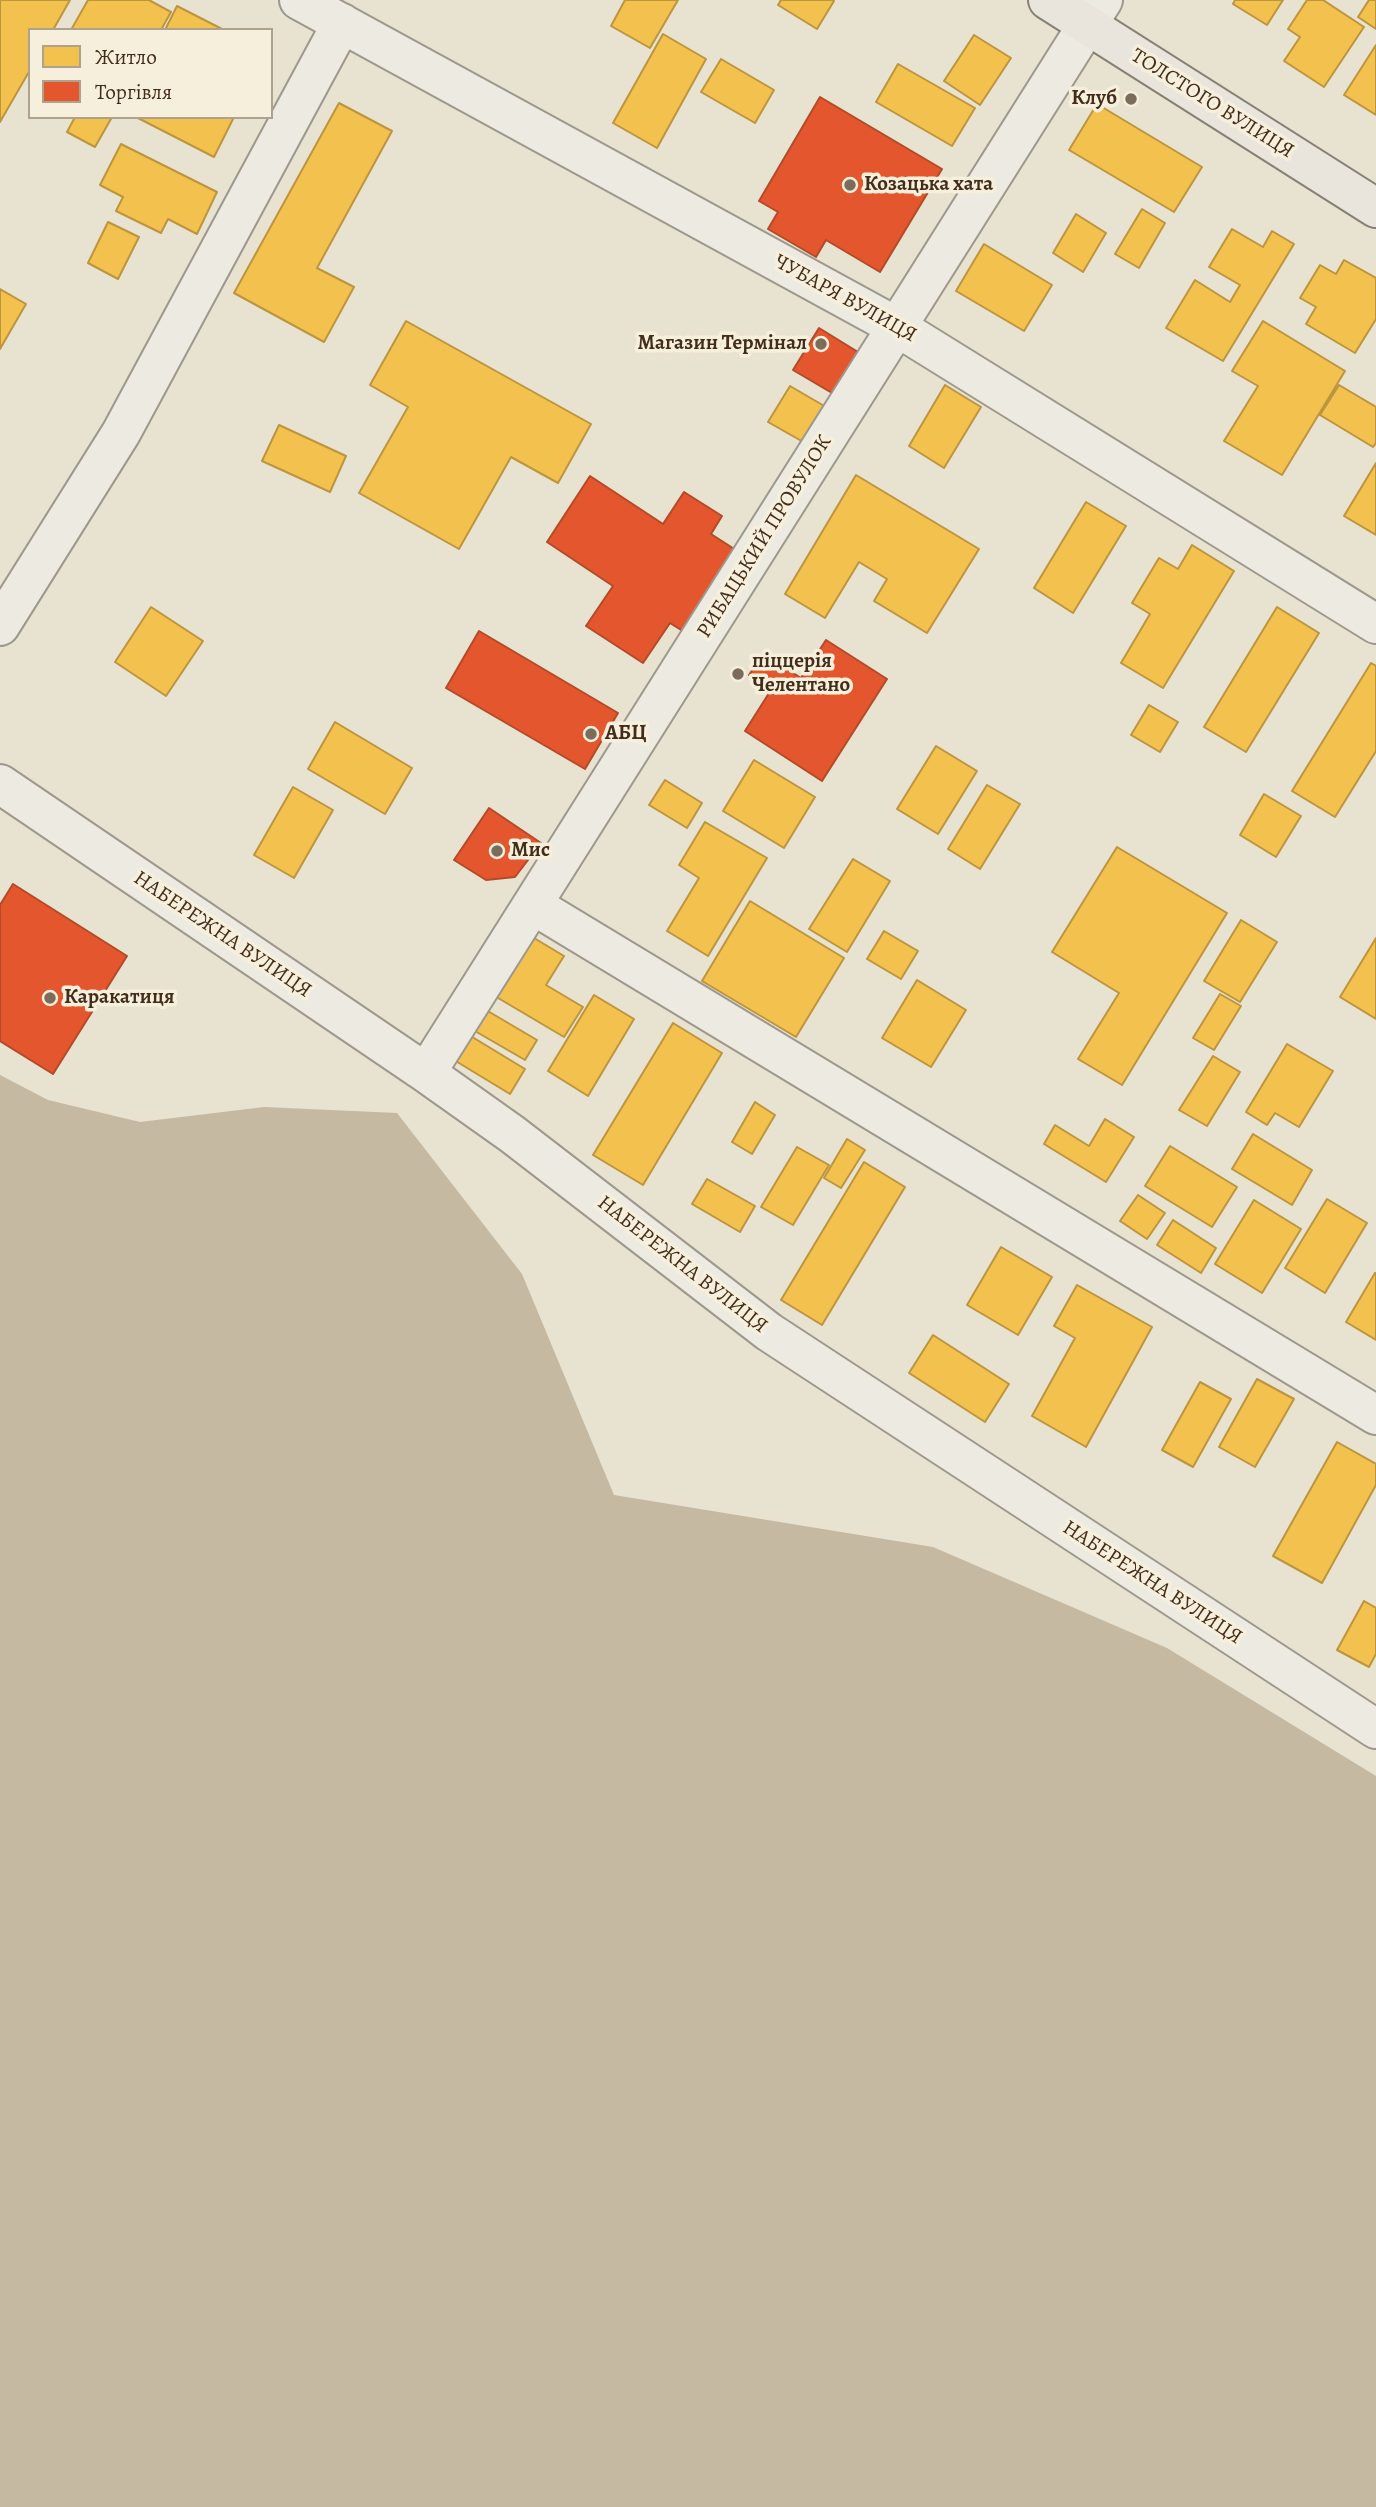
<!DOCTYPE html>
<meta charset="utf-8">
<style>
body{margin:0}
#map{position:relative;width:1376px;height:2507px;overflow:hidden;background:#e8e2d1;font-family:Alegreya,serif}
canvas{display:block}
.legend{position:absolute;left:28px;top:28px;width:245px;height:91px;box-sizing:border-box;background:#f6efdb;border:2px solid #aea18e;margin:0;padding:9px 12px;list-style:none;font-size:21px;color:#422d1a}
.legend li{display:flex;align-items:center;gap:14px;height:35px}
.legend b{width:35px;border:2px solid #aea18e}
</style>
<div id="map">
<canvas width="1376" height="2507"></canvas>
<ul class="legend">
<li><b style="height:19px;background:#f2c14e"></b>Житло</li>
<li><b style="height:19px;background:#e4572e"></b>Торгівля</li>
</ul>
</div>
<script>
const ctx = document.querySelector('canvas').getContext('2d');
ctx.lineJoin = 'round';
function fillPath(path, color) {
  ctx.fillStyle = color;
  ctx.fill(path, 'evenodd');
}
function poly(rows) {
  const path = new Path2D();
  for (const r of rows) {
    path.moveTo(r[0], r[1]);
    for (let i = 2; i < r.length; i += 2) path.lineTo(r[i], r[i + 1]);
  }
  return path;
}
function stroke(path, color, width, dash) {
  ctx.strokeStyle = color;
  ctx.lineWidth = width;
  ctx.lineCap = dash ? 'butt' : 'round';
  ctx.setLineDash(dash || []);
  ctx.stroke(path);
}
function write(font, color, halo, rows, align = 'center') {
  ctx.font = font + ' Alegreya,serif';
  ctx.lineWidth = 7;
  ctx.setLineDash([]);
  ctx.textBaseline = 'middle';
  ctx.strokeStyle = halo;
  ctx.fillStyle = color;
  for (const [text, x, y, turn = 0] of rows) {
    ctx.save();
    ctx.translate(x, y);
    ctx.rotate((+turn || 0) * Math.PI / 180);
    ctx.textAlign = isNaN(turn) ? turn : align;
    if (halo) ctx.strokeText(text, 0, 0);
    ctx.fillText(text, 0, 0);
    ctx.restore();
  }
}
fillPath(poly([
 [0,1075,48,1100,140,1122,264,1107,397,1113,522,1274,614,1495,933,1547,1167,1648,1376,1776,1376,2507,0,2507]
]), '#c5b9a1');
const homes = poly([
 [0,0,70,0,53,30,30,30,30,70,0,122,0,0],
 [88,0,149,0,171,12,161,30,71,30,88,0],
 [625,0,678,0,650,48,611,26,625,0],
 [781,0,833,0,834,1,817,29,778,5,781,0],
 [1235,0,1283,0,1267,25,1233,4,1235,0],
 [1307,0,1323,0,1364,27,1324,87,1284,61,1300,37,1288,29,1307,0],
 [1369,0,1376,0,1376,29,1358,17,1369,0],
 [177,6,222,29,165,30,177,6],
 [663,34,706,59,657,148,613,123,663,34],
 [974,35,1011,58,980,105,944,81,974,35],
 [1376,45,1376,115,1344,95,1376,45],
 [721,59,774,90,755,123,701,92,721,59],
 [898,64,975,108,952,146,876,102,898,64],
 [339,103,392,131,317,268,354,287,324,342,234,293,339,103],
 [1097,104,1202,167,1174,212,1069,150,1097,104],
 [75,117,112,117,95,147,67,132,75,117],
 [136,117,234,117,214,157,136,117],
 [121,144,217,192,197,234,168,219,161,233,116,211,123,197,100,185,121,144],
 [1142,209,1165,223,1139,268,1115,254,1142,209],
 [1076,214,1106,233,1083,272,1053,253,1076,214],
 [108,222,139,237,118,279,88,263,108,222],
 [1232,229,1263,247,1272,231,1294,244,1223,361,1166,328,1195,280,1230,302,1240,285,1209,267,1232,229],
 [984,244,1052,285,1024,331,956,291,984,244],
 [1344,260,1376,278,1376,319,1355,353,1306,324,1316,307,1300,298,1320,265,1336,274,1344,260],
 [0,289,26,304,0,349,0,289],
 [406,321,591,424,558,483,511,457,459,549,359,493,408,407,370,385,406,321],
 [1263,321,1345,371,1282,475,1224,441,1258,386,1232,371,1263,321],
 [945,385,981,407,944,468,909,446,945,385],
 [1339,385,1376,407,1376,443,1373,447,1320,415,1339,385],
 [790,386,826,407,805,443,768,422,790,386],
 [279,425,346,456,330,492,262,461,279,425],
 [1376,463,1376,535,1344,516,1376,463],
 [856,475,979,549,927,633,874,601,887,579,859,562,825,618,785,594,856,475],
 [1086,502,1126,526,1073,613,1034,588,1086,502],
 [1192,545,1234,571,1163,688,1121,663,1150,614,1132,603,1159,558,1178,569,1192,545],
 [151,607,203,641,166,696,115,662,151,607],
 [1277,607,1319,633,1246,752,1204,727,1277,607],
 [1371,663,1376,666,1376,751,1335,817,1292,791,1371,663],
 [1149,705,1178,722,1160,752,1131,735,1149,705],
 [335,722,412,768,385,814,308,769,335,722],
 [936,746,977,771,938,834,897,809,936,746],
 [754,760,815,797,784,848,723,811,754,760],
 [665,780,702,803,687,828,649,805,665,780],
 [987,785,1020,804,980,869,948,849,987,785],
 [293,787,333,810,294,878,254,855,293,787],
 [1264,794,1301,816,1276,857,1240,835,1264,794],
 [705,822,767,858,708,956,667,931,699,878,679,865,705,822],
 [1117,847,1227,913,1122,1085,1078,1059,1119,993,1052,952,1117,847],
 [853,859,890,881,847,952,809,929,853,859],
 [750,901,844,958,796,1037,702,981,750,901],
 [1241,920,1277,942,1240,1002,1204,981,1241,920],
 [884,931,918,951,901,979,867,959,884,931],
 [529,935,564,956,546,985,583,1007,564,1037,493,995,529,935],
 [1376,938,1376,1019,1340,997,1376,938],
 [917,980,966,1010,931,1067,882,1038,917,980],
 [1220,994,1241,1006,1214,1050,1193,1038,1220,994],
 [594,995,634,1019,588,1096,548,1071,594,995],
 [481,1007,537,1040,525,1060,468,1027,481,1007],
 [673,1023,722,1053,643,1185,593,1155,673,1023],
 [469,1035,525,1069,510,1094,454,1060,469,1035],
 [1287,1044,1333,1071,1299,1127,1275,1113,1267,1125,1246,1112,1287,1044],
 [1213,1056,1240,1072,1207,1126,1179,1110,1213,1056],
 [755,1102,775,1115,752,1154,732,1142,755,1102],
 [1105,1119,1134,1137,1106,1182,1044,1144,1055,1125,1089,1146,1105,1119],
 [1253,1134,1312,1170,1292,1205,1232,1169,1253,1134],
 [847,1139,865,1150,841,1188,824,1178,847,1139],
 [1170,1146,1237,1187,1212,1227,1145,1186,1170,1146],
 [797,1147,829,1165,793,1225,761,1207,797,1147],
 [864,1162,905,1187,822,1325,781,1300,864,1162],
 [707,1179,755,1206,740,1232,692,1204,707,1179],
 [1138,1195,1165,1213,1147,1239,1120,1221,1138,1195],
 [1327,1199,1367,1223,1325,1293,1285,1268,1327,1199],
 [1254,1200,1301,1229,1262,1293,1215,1264,1254,1200],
 [1173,1220,1216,1248,1201,1273,1157,1245,1173,1220],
 [1001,1247,1052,1277,1018,1335,967,1305,1001,1247],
 [1375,1273,1376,1273,1376,1340,1346,1322,1375,1273],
 [1077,1285,1152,1327,1086,1447,1032,1416,1075,1338,1054,1326,1077,1285],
 [933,1335,1009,1384,985,1422,909,1373,933,1335],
 [1257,1379,1294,1399,1255,1467,1219,1447,1257,1379],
 [1200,1382,1231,1399,1193,1467,1162,1450,1200,1382],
 [1337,1442,1376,1464,1376,1485,1322,1583,1273,1556,1337,1442],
 [1364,1601,1376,1608,1376,1654,1369,1667,1337,1650,1364,1601]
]);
fillPath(homes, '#f2c14e');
stroke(homes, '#bd953e', 2);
const shops = poly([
 [820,97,942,169,880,272,826,240,816,257,768,229,778,212,759,201,820,97],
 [819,328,858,352,832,393,793,370,819,328],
 [590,476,663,524,684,492,722,516,711,534,742,554,689,635,670,623,643,663,586,626,613,586,547,542,590,476],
 [479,631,618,713,585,769,446,688,479,631],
 [826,640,887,679,822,781,745,731,771,690,749,675,763,654,801,678,826,640],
 [489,808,541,843,515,877,486,880,454,860,489,808],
 [13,884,127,956,53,1074,0,1041,0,905,13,884]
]);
fillPath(shops, '#e4572e');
stroke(shops, '#b34a28', 2);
const minor = poly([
 [299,0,897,327,1376,624],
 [0,626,121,433,342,23],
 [0,784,426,1073,512,1134,769,1332,1376,1729],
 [533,905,1376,1415],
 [426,1073,1103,0]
]);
const major = poly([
 [1048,0,1376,208]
]);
stroke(minor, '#9e978c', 42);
stroke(major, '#867f74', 42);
stroke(minor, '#eceae1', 38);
stroke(major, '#e9e5dc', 38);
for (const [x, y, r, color] of [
 [1131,99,7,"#7c6c5a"],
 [850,185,7,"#7c6c5a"],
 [821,344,7,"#7c6c5a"],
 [738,674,7,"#7c6c5a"],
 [591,734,7,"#7c6c5a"],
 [497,851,7,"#7c6c5a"],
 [50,998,7,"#7c6c5a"]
]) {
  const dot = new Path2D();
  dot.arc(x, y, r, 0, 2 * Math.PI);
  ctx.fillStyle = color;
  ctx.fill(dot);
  stroke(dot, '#f6efdb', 2.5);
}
write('bold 21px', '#422d1a', '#f6efdb', [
 ["Клуб",1117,99,"right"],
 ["Козацька хата",864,185],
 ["Магазин Термінал",807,344,"right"],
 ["піццерія",752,662],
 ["Челентано",752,686],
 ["АБЦ",605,734],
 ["Мис",511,851],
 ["Каракатиця",64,998]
], 'left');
write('21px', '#422d1a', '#f6efdb', [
 ["ТОЛСТОГО ВУЛИЦЯ",1212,104,32],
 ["ЧУБАРЯ ВУЛИЦЯ",845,299,29],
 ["РИБАЦЬКИЙ ПРОВУЛОК",765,537,-58],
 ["НАБЕРЕЖНА ВУЛИЦЯ",222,935,34],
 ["НАБЕРЕЖНА ВУЛИЦЯ",682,1265,38],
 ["НАБЕРЕЖНА ВУЛИЦЯ",1152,1583,33]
]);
</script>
